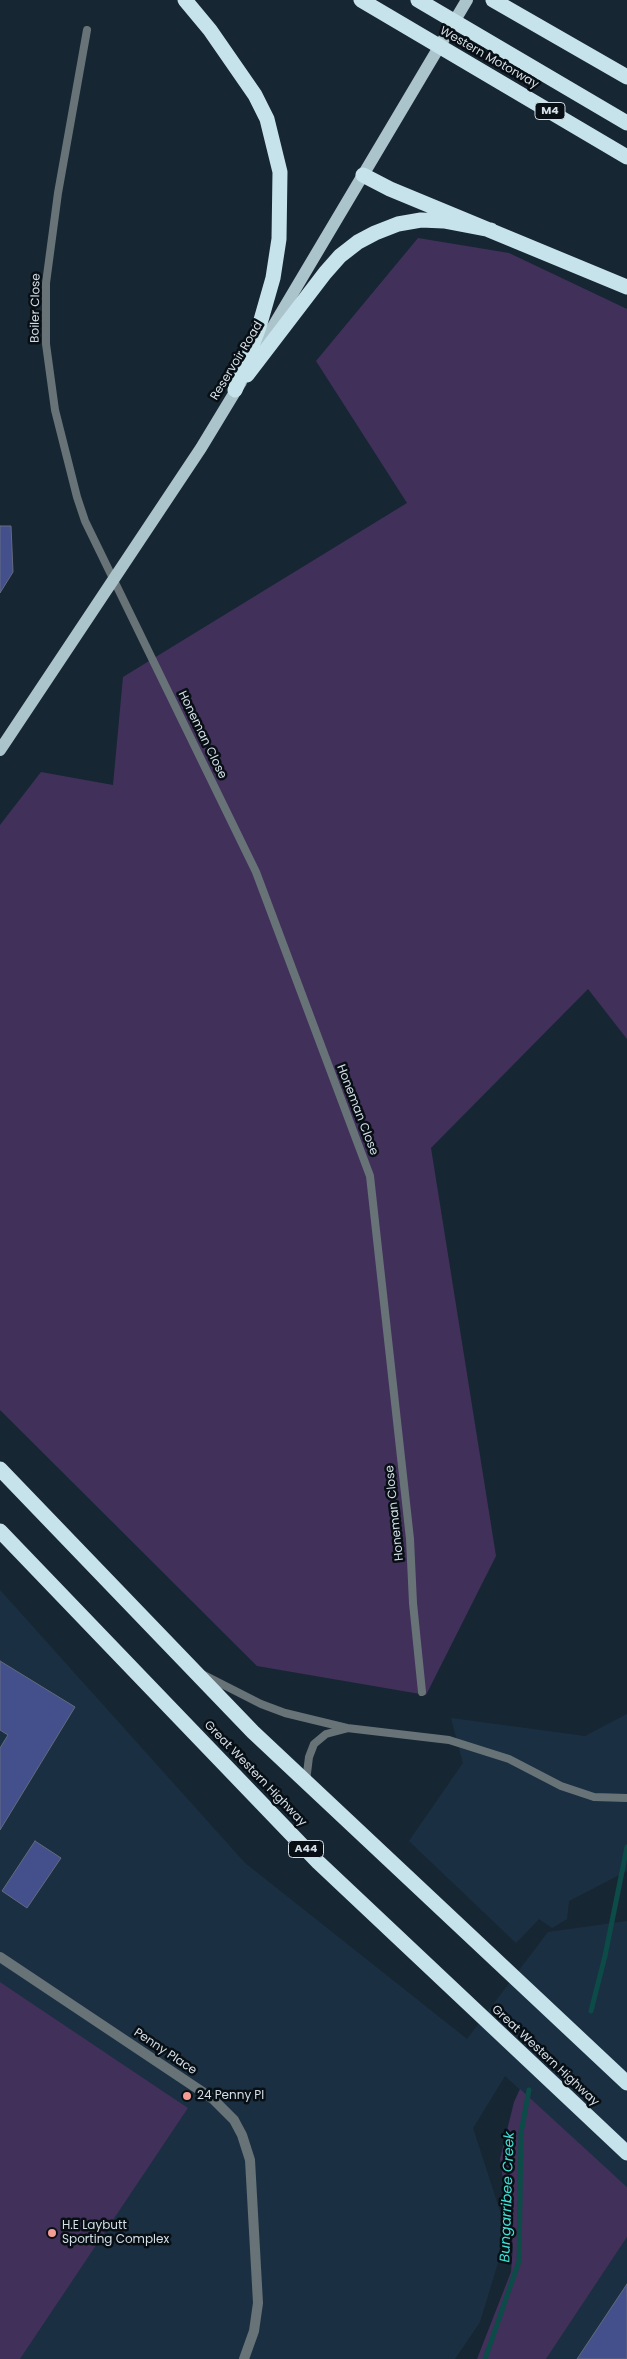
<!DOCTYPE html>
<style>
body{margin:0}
canvas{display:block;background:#162633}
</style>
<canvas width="627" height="2359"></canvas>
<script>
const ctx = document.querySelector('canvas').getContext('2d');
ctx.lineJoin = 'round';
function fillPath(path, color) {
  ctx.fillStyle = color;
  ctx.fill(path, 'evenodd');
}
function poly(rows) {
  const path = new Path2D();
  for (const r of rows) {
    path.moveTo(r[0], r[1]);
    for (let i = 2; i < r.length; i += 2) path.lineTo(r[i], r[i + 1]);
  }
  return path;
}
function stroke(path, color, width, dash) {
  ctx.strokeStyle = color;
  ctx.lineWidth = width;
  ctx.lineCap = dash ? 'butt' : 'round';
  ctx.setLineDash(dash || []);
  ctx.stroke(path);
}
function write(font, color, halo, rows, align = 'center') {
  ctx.font = font + ' Poppins,sans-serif';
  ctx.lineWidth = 5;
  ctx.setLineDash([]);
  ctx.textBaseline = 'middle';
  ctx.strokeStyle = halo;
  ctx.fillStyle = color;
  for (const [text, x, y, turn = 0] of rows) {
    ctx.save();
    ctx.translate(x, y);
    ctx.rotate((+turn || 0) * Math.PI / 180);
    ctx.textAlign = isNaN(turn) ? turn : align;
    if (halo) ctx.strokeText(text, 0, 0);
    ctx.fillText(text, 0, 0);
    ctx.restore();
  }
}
fillPath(poly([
 [0,1590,245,1863,467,2039,548,1932,627,1921,627,2187,505,2076,473,2128,507,2233,480,2322,455,2359,20,2359,188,2108,0,1982],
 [627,1714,627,1871,569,1901,567,1919,552,1928,539,1919,516,1943,409,1841,463,1763,451,1718,585,1736],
 [627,2237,627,2359,546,2359]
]), '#1a3042');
fillPath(poly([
 [418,238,509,253,627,309,627,1039,588,989,431,1148,496,1556,426,1695,257,1666,0,1410,0,825,41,772,113,785,123,677,407,503,316,361],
 [0,1982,188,2108,20,2359,0,2359],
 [520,2089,627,2187,627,2237,546,2359,477,2359,511,2272,513,2246,500,2159,514,2102]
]), '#41305a');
stroke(poly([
 [591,2011,605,1956,627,1847],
 [485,2359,519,2261,521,2133,529,2090]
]), '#0c4b47', 5);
const building = poly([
 [0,526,11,526,13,572,0,593,0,526],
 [0,1661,75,1707,0,1830,0,1748,8,1735,0,1730,0,1661],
 [35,1841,61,1858,27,1908,2,1891,35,1841],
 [627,2284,627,2359,577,2359,627,2284]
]);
fillPath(building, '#43508c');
stroke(building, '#646a7e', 1);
stroke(poly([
 [87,30,58,193,46,283,46,344,55,410,77,497,85,521,256,872,370,1176,410,1539,413,1603,422,1692],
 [204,1675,261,1704,285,1713,347,1728,449,1740,509,1759,561,1786,594,1797,627,1798],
 [306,1781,309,1757,314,1744,326,1734,345,1729]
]), '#687377', 8);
stroke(poly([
 [0,1957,213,2099,234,2120,242,2135,250,2160,258,2303,254,2331,244,2359]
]), '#687377', 10);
stroke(poly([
 [262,345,467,0],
 [0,750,201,448,241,382]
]), '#abc3ca', 12);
stroke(poly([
 [185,0,210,30,255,95,267,119,280,172,279,239,273,278,259,327,235,390],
 [361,0,627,157],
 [418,0,627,123],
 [493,0,627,77],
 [363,175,390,189,627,287],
 [247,375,325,273,340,256,358,242,375,233,398,224,421,220,444,221,491,230],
 [0,1469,253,1732,627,2083],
 [0,1531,318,1862,627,2153]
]), '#c6e3eb', 15);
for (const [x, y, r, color] of [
 [187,2096,5,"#f59c94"],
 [52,2233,5,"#f59c94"]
]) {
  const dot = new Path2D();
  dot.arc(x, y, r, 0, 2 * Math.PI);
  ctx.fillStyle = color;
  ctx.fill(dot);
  stroke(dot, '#080f14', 2);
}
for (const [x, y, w] of [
 [550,111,30],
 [306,1849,35]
]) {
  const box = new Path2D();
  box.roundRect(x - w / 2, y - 8.5, w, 17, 4);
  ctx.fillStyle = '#080f14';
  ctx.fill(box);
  stroke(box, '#d4dee7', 1);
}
write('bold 11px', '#d4dee7', null, [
 ["M4",550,111],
 ["A44",306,1849]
]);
write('12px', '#d4dee7', '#080f14', [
 ["Western Motorway",489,58,30],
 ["Boiler Close",36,308,-89],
 ["Reservoir Road",237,361,-59],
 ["Honeman Close",202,735,64],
 ["Honeman Close",357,1110,69],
 ["Honeman Close",395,1513,-96],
 ["Great Western Highway",255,1774,46],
 ["Penny Place",165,2052,34],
 ["Great Western Highway",545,2056,43]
]);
write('12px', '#d4dee7', '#080f14', [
 ["24 Penny Pl",197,2096],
 ["H.E Laybutt",62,2226],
 ["Sporting Complex",62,2240]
], 'left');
write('italic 14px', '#40e2d6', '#080f14', [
 ["Bungarribee Creek",508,2197,-88]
]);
</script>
